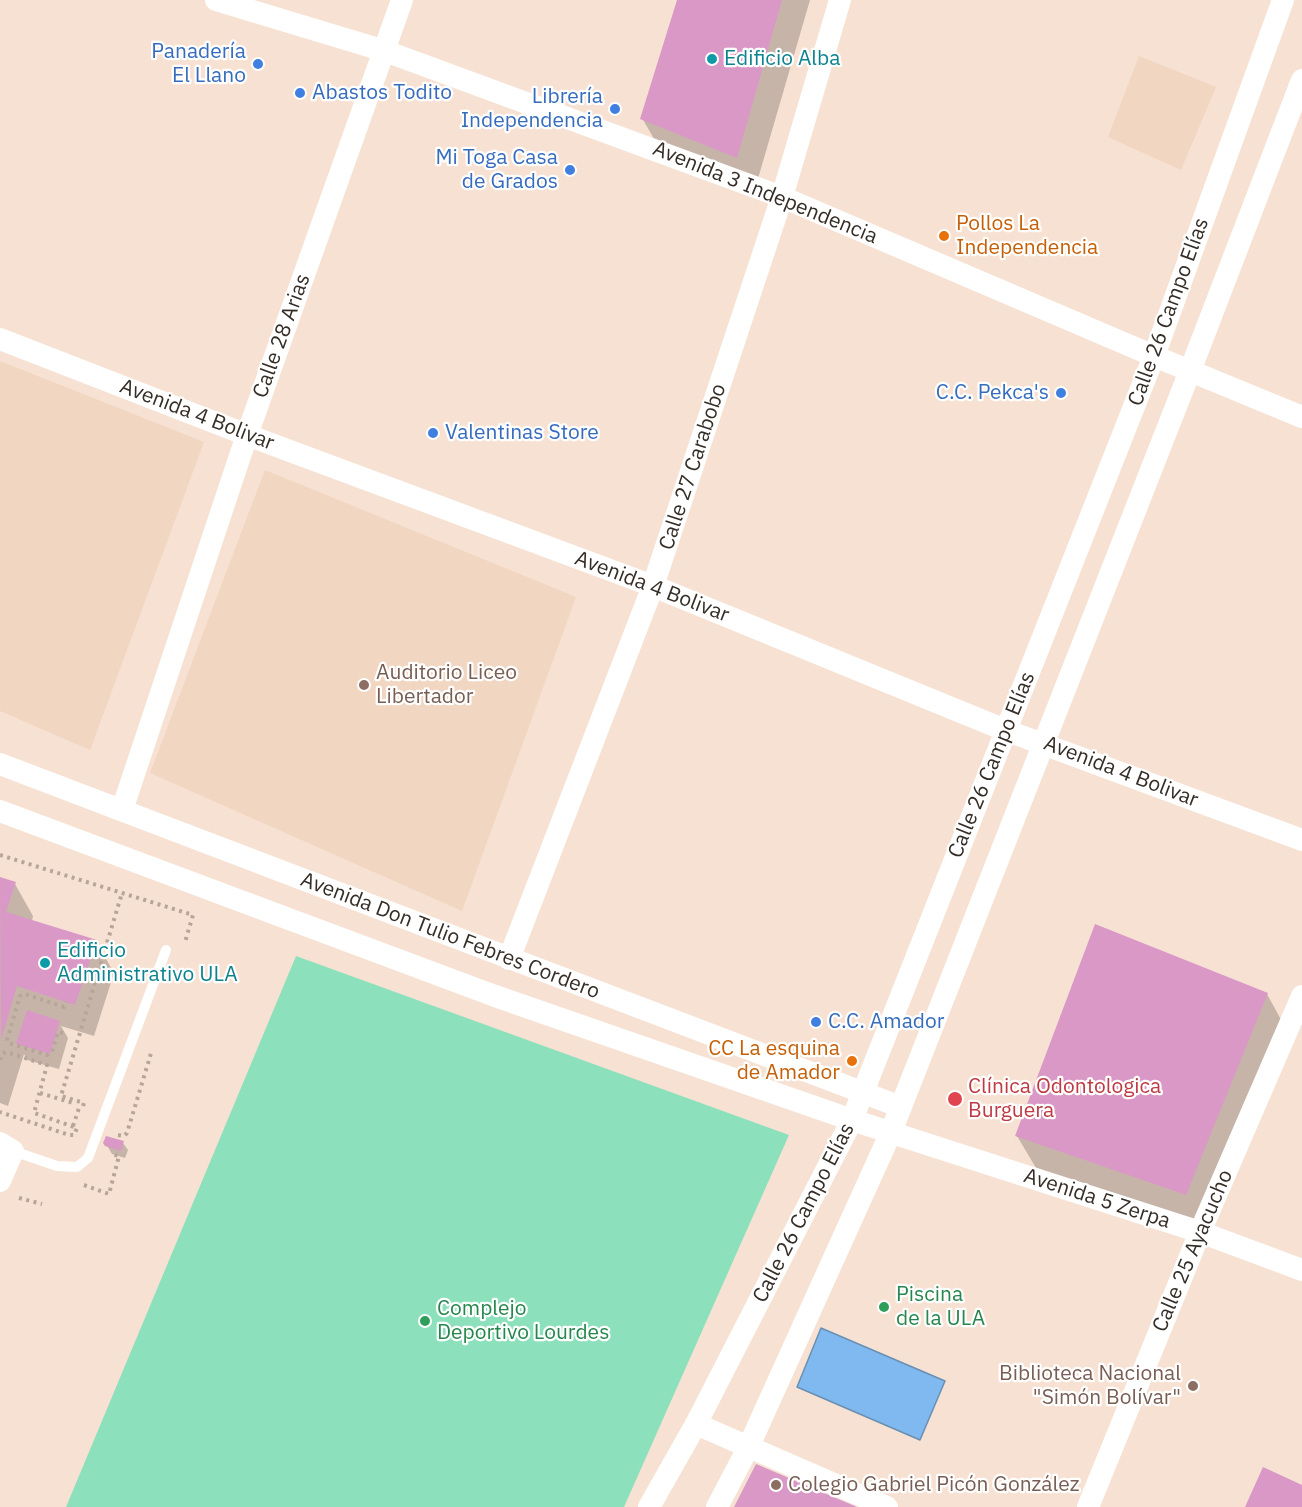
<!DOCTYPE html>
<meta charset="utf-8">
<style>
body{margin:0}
canvas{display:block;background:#f7e1d2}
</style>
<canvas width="1302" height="1507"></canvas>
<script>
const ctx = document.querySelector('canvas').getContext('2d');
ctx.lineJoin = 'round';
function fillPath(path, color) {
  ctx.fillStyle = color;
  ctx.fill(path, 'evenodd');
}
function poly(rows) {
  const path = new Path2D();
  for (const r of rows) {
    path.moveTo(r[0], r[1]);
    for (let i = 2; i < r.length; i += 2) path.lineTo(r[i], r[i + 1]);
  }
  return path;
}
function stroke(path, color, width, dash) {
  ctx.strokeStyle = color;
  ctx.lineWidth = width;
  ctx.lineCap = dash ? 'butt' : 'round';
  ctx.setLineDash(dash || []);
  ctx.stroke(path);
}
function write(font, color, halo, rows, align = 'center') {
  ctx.font = font + ' "IBM Plex Sans",sans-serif';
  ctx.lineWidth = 4.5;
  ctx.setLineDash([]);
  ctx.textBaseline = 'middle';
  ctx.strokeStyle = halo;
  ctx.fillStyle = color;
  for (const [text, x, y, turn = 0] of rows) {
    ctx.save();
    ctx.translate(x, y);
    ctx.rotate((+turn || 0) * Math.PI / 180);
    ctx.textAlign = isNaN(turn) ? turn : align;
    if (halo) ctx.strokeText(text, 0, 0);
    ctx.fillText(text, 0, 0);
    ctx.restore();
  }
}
fillPath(poly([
 [1139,56,1216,87,1181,170,1108,137],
 [0,361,204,442,90,750,0,711],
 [265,470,576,597,462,911,150,773]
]), '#f1d6c1');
fillPath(poly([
 [296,956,789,1135,624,1507,66,1507]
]), '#8ce1bc');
const water = poly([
 [821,1328,945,1381,920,1440,797,1387,821,1328]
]);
fillPath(water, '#7fb9ef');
stroke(water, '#698fb3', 1.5);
fillPath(poly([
 [679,0,810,0,755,189,661,151,642,118],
 [0,879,15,884,33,916,32,921,96,941,114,973,94,1036,61,1026,68,1038,59,1069,27,1060,24,1054,8,1106,0,1103],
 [1267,994,1285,1027,1204,1227,1036,1168,1017,1136],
 [105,1142,123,1143,128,1150,125,1158,112,1154]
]), '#0003');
fillPath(poly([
 [677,0,782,0,737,158,640,119],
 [0,877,16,882,6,912,97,940,75,1005,17,986,1,1040],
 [1095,924,1268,993,1186,1195,1015,1136],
 [27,1010,60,1021,50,1054,16,1044],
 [106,1136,124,1141,121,1151,105,1146,103,1143],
 [756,1464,857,1507,734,1507],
 [1263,1467,1302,1485,1302,1507,1245,1507]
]), '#d998c6');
stroke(poly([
 [0,855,193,915,185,942],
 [63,1033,58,1032,52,1052,47,1055,9,1043,7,1040,20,996,25,994,64,1007,66,1002],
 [0,1060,2,1054,6,1052,47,1065,34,1113,77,1128,74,1135,69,1135,0,1112],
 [40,1093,73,1103],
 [83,1106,84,1103,61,1096,122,893],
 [73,1126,80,1105],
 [118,1135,124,1136,127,1133,152,1050],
 [84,1185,109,1194,119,1156,111,1154],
 [19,1198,42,1204]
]), '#b7a599', 4, [3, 4.5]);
stroke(poly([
 [13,1151,57,1166,77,1167,88,1158,166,950]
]), '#fff', 10);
stroke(poly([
 [216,0,385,51,782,197,1154,356,1302,417],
 [0,339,247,435,653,586,1005,730,1302,840],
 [0,764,901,1107],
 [122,810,247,435,402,0],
 [0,811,495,996,852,1120,1200,1232,1302,1270],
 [509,959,653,586,782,197,840,0],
 [0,1143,13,1151,0,1181],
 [696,1424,887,1507],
 [649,1507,696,1424,852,1120,1154,356,1283,0],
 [717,1507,748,1448,891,1132,1190,371,1302,80],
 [1088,1507,1200,1232,1302,996]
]), '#fff', 22);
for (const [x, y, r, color] of [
 [712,59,6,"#0f9aa8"],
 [258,64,6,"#3f7fe0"],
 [300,93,6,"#3f7fe0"],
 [615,109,6,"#3f7fe0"],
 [570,170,6,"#3f7fe0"],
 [944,236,6,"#e8710a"],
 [1061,393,6,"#3f7fe0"],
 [433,433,6,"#3f7fe0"],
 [364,685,6,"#8d6e63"],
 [45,963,6,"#0f9aa8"],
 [816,1022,6,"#3f7fe0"],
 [852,1061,6,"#e8710a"],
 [955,1099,8,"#e0444e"],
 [884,1307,6,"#2e9e5b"],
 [425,1321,6,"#2e9e5b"],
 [1193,1386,6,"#8d6e63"],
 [776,1485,6,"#8d6e63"]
]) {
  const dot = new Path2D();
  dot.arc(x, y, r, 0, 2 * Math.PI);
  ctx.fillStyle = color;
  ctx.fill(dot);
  stroke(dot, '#fff', 2);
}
write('21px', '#366cbe', '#fff', [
 ["Panadería",246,52],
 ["El Llano",246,76],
 ["Abastos Todito",312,93,"left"],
 ["Librería",603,97],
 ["Independencia",603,121],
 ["Mi Toga Casa",558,158],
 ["de Grados",558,182],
 ["C.C. Pekca's",1049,393],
 ["Valentinas Store",445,433,"left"],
 ["C.C. Amador",828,1022,"left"]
], 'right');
write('21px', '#0d838f', '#fff', [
 ["Edificio Alba",724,59],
 ["Edificio",57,951],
 ["Administrativo ULA",57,975]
], 'left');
write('21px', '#352d27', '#fff', [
 ["Avenida 3 Independencia",765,193,22],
 ["Calle 26 Campo Elías",1169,312,-70],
 ["Calle 28 Arias",282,336,-70],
 ["Avenida 4 Bolivar",197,415,21],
 ["Calle 27 Carabobo",693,467,-72],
 ["Avenida 4 Bolivar",652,587,21],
 ["Calle 26 Campo Elías",992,765,-68],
 ["Avenida 4 Bolivar",1121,772,21],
 ["Avenida Don Tulio Febres Cordero",450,936,21],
 ["Avenida 5 Zerpa",1097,1199,18],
 ["Calle 26 Campo Elías",804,1213,-63],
 ["Calle 25 Ayacucho",1193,1251,-67]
]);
write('21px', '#c56008', '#fff', [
 ["Pollos La",956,224],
 ["Independencia",956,248],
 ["CC La esquina",840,1049,"right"],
 ["de Amador",840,1073,"right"]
], 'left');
write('21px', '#785e54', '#fff', [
 ["Auditorio Liceo",376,673],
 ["Libertador",376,697],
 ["Biblioteca Nacional",1181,1374,"right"],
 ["\"Simón Bolívar\"",1181,1398,"right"],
 ["Colegio Gabriel Picón González",788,1485]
], 'left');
write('21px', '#be3a42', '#fff', [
 ["Clínica Odontologica",968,1087],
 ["Burguera",968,1111]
], 'left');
write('21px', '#27864d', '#fff', [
 ["Piscina",896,1295],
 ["de la ULA",896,1319],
 ["Complejo",437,1309],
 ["Deportivo Lourdes",437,1333]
], 'left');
</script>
